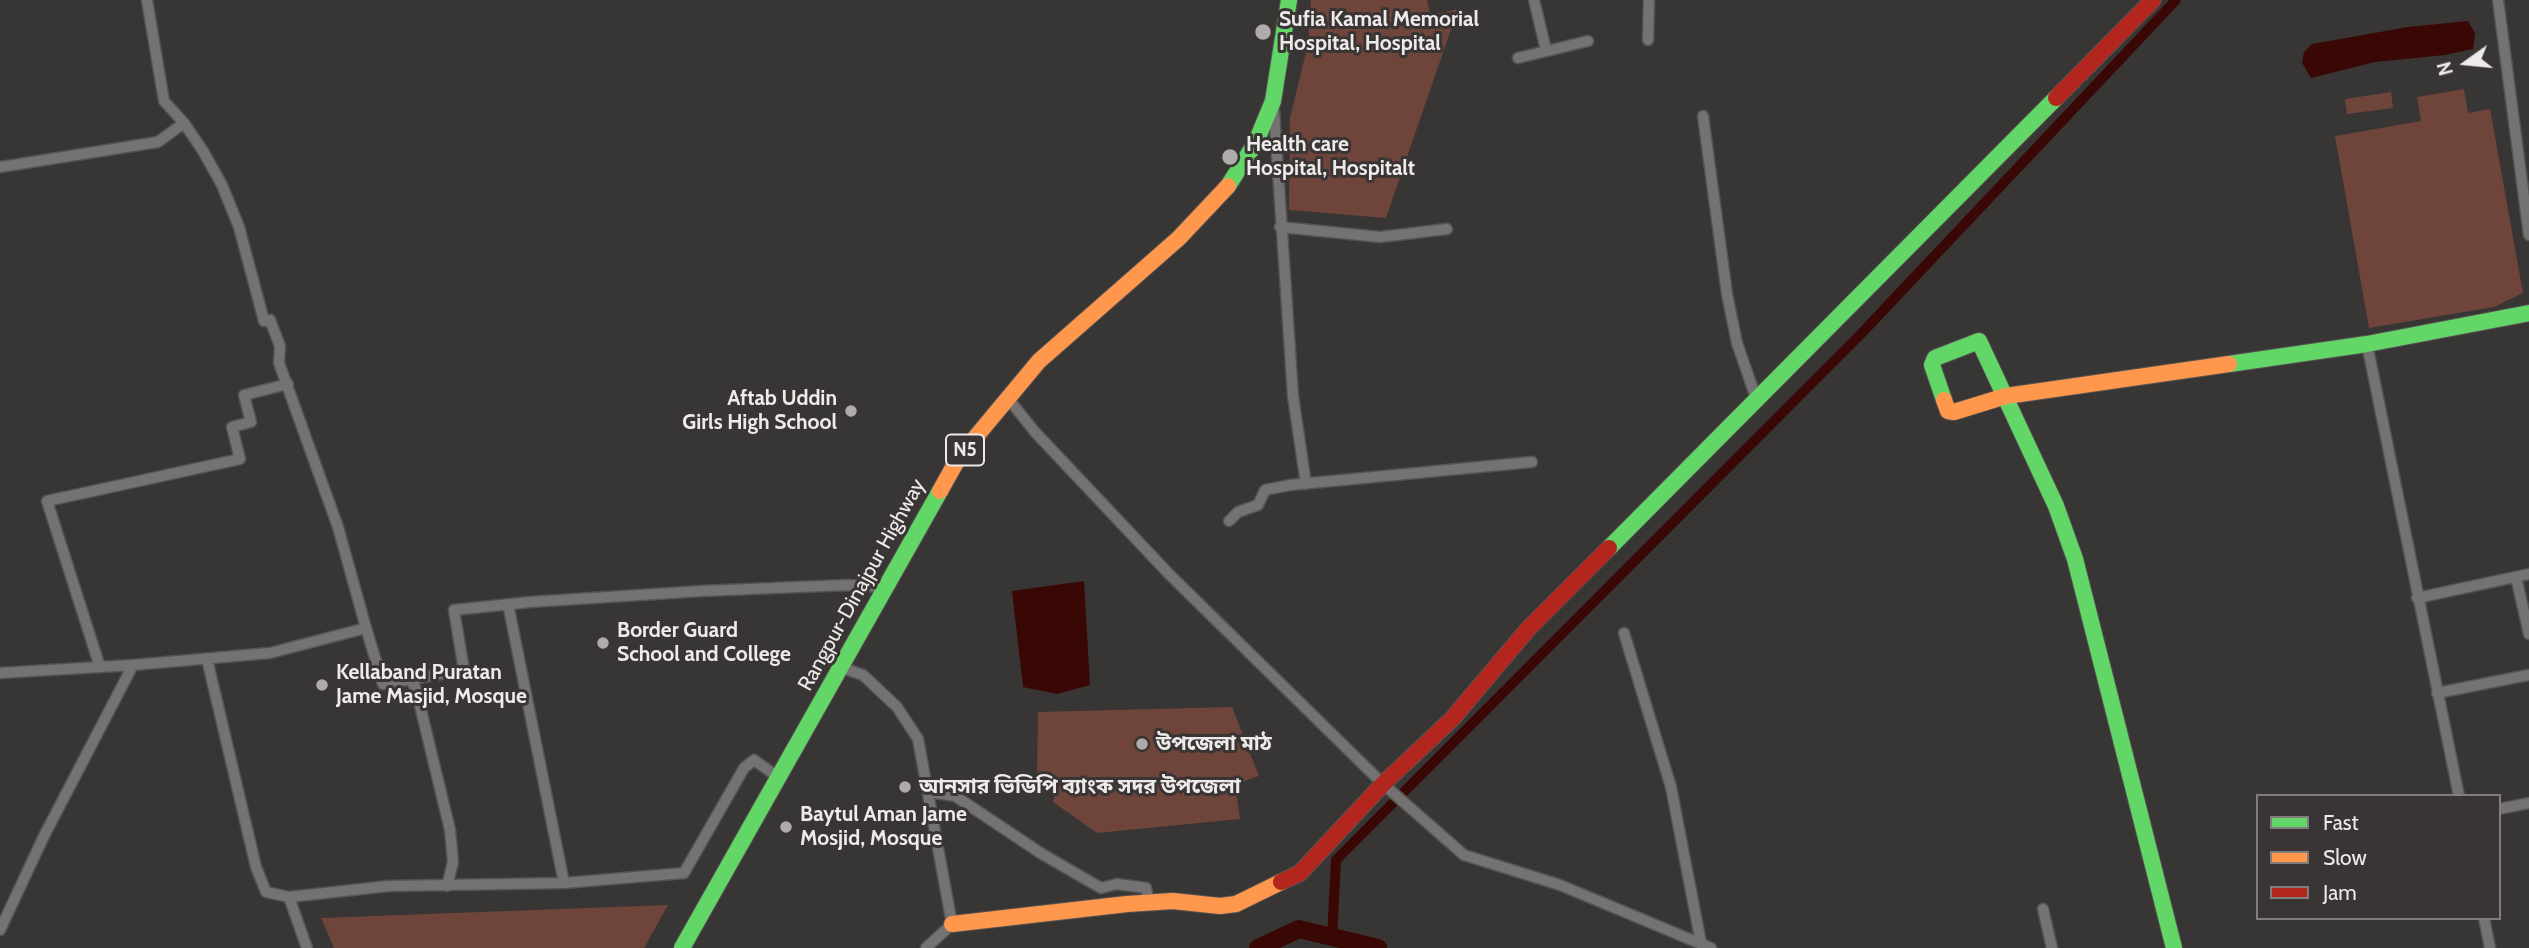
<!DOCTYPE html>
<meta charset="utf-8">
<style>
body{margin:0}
#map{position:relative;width:2529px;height:948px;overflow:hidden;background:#383635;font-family:Cabin,sans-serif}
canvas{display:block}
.legend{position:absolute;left:2256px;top:794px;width:245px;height:126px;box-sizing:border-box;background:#393534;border:2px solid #817d7c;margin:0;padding:9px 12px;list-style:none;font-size:21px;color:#edeae9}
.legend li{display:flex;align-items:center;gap:14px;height:35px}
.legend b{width:35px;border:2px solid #817d7c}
.north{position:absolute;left:2431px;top:28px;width:70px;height:70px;-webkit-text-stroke:5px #393534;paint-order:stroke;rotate:255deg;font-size:19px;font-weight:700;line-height:28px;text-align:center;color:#edeae9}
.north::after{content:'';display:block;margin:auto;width:24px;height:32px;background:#edeae9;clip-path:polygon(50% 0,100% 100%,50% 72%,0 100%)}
</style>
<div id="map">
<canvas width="2529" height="948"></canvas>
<ul class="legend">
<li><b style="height:9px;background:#63d668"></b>Fast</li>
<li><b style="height:9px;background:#ff974d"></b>Slow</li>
<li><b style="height:9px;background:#b3261e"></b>Jam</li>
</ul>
<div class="north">N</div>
</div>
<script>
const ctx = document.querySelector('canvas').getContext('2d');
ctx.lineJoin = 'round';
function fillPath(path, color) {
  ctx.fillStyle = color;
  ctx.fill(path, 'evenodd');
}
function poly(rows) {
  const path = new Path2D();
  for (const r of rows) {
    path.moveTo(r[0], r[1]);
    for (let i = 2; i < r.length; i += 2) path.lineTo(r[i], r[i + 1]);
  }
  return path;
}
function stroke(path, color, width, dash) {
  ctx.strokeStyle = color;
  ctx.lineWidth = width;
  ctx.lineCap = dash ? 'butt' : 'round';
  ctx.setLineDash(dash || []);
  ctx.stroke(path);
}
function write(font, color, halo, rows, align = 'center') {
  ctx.font = font + ' Cabin,"Noto Sans Bengali",sans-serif';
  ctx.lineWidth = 6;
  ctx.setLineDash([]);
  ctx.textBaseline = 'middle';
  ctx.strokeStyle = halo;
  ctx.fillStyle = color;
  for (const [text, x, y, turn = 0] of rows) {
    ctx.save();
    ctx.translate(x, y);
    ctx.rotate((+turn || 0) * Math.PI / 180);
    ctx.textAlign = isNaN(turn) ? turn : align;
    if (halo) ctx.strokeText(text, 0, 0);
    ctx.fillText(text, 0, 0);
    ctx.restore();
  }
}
fillPath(poly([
 [1311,0,1427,0,1430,15,1458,9,1386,218,1289,210,1290,118,1308,44],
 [2464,89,2468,113,2490,109,2523,293,2494,307,2369,328,2335,136,2421,121,2417,97],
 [2391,92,2393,108,2347,114,2345,99],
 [1232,707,1259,776,1235,784,1240,819,1097,833,1053,802,1059,784,1037,776,1038,712],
 [668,905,644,948,334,948,321,918]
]), '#6e443b');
fillPath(poly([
 [2468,21,2475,33,2473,49,2445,55,2375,62,2311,78,2302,63,2304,52,2312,44,2408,27],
 [1084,581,1090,685,1057,694,1023,687,1012,591]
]), '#390805');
stroke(poly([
 [1332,937,1336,860,1859,336,2176,0]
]), '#390805', 10);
stroke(poly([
 [1258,948,1299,929,1378,948]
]), '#390805', 18);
const street = poly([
 [147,0,164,101,184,123,203,151,222,185,239,227,264,321,270,320,280,346,279,363,338,527,366,628],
 [1534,0,1546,50],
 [2498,0,2529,235],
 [1648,40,1649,0],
 [1518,58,1588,41],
 [1274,111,1293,396,1306,484],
 [1703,116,1727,294,1737,343,1757,401],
 [0,167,158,142,184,123],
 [1280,227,1380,237,1447,229],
 [2367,344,2459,796],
 [1007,397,1035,432,1169,574,1383,784,1464,855,1560,885,1711,948],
 [1229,521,1238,512,1258,505,1265,490,1290,485,1532,462],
 [2516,577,2529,634],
 [2417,598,2529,574],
 [508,604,564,883,684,873,744,768,754,760,778,777],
 [1624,633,1671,787,1701,943],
 [207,659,256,867,266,892,289,897,389,886,564,883],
 [100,667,47,501,240,459,232,427,251,422,244,395,288,384],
 [840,667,863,675,897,707,918,739,952,924,926,948],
 [0,673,133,665,270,653,366,628,383,684,464,670,454,610,530,602,702,591,847,585,885,587],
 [410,679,416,689,450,830,453,862,447,886],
 [2437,693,2529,675],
 [929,792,955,796,1042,854,1101,888,1117,884,1146,888,1149,903],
 [2499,809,2529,803],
 [289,897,307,948],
 [2043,909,2052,948],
 [2484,918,2490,948],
 [0,930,44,836,133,665]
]);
const fast = poly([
 [1228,186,1256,142,1273,101,1289,0],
 [2229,364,2367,344,2529,313],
 [1944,400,1932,365,1935,358,1979,341,2056,506,2075,559,2174,948],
 [1609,548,2056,98],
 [682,948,940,491]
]);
const slow = poly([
 [1944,400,1948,411,1954,412,2006,396,2229,364],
 [940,491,959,457,1039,361,1179,238,1228,186],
 [952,924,1127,904,1173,901,1220,906,1236,904,1281,882]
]);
const jam = poly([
 [2056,98,2153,0],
 [1281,882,1300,873,1383,784,1453,718,1528,629,1609,548]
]);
stroke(street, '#555352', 13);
stroke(fast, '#555352', 18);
stroke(slow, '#555352', 18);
stroke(jam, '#555352', 18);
stroke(street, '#747272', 10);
stroke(fast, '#63d668', 16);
stroke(slow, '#ff974d', 16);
stroke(jam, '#b3261e', 16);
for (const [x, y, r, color] of [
 [1263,32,9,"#aeabaa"],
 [1230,157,9,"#aeabaa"],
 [851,411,7,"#aeabaa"],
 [603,643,7,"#aeabaa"],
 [322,685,7,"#aeabaa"],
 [1142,744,7,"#aeabaa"],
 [905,787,7,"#aeabaa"],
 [786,827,7,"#aeabaa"]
]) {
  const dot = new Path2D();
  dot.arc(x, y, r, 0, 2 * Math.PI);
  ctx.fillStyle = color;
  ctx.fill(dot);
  stroke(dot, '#393534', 2.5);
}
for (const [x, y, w] of [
 [965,450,38]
]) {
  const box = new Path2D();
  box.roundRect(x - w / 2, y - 15.5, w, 31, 5);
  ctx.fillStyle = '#393534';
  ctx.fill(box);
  stroke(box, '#edeae9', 2);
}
write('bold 19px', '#edeae9', null, [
 ["N5",965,450]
]);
write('bold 21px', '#edeae9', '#393534', [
 ["Sufia Kamal Memorial",1279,20],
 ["Hospital, Hospital",1279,44],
 ["Health care",1246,145],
 ["Hospital, Hospitalt",1246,169],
 ["Aftab Uddin",837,399,"right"],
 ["Girls High School",837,423,"right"],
 ["Border Guard",617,631],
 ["School and College",617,655],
 ["Kellaband Puratan",336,673],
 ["Jame Masjid, Mosque",336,697],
 ["উপজেলা মাঠ",1156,744],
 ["আনসার ভিডিপি ব্যাংক সদর উপজেলা",919,787],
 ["Baytul Aman Jame",800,815],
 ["Mosjid, Mosque",800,839]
], 'left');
write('21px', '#edeae9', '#393534', [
 ["Rangpur-Dinajpur Highway",862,585,-61]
]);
</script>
